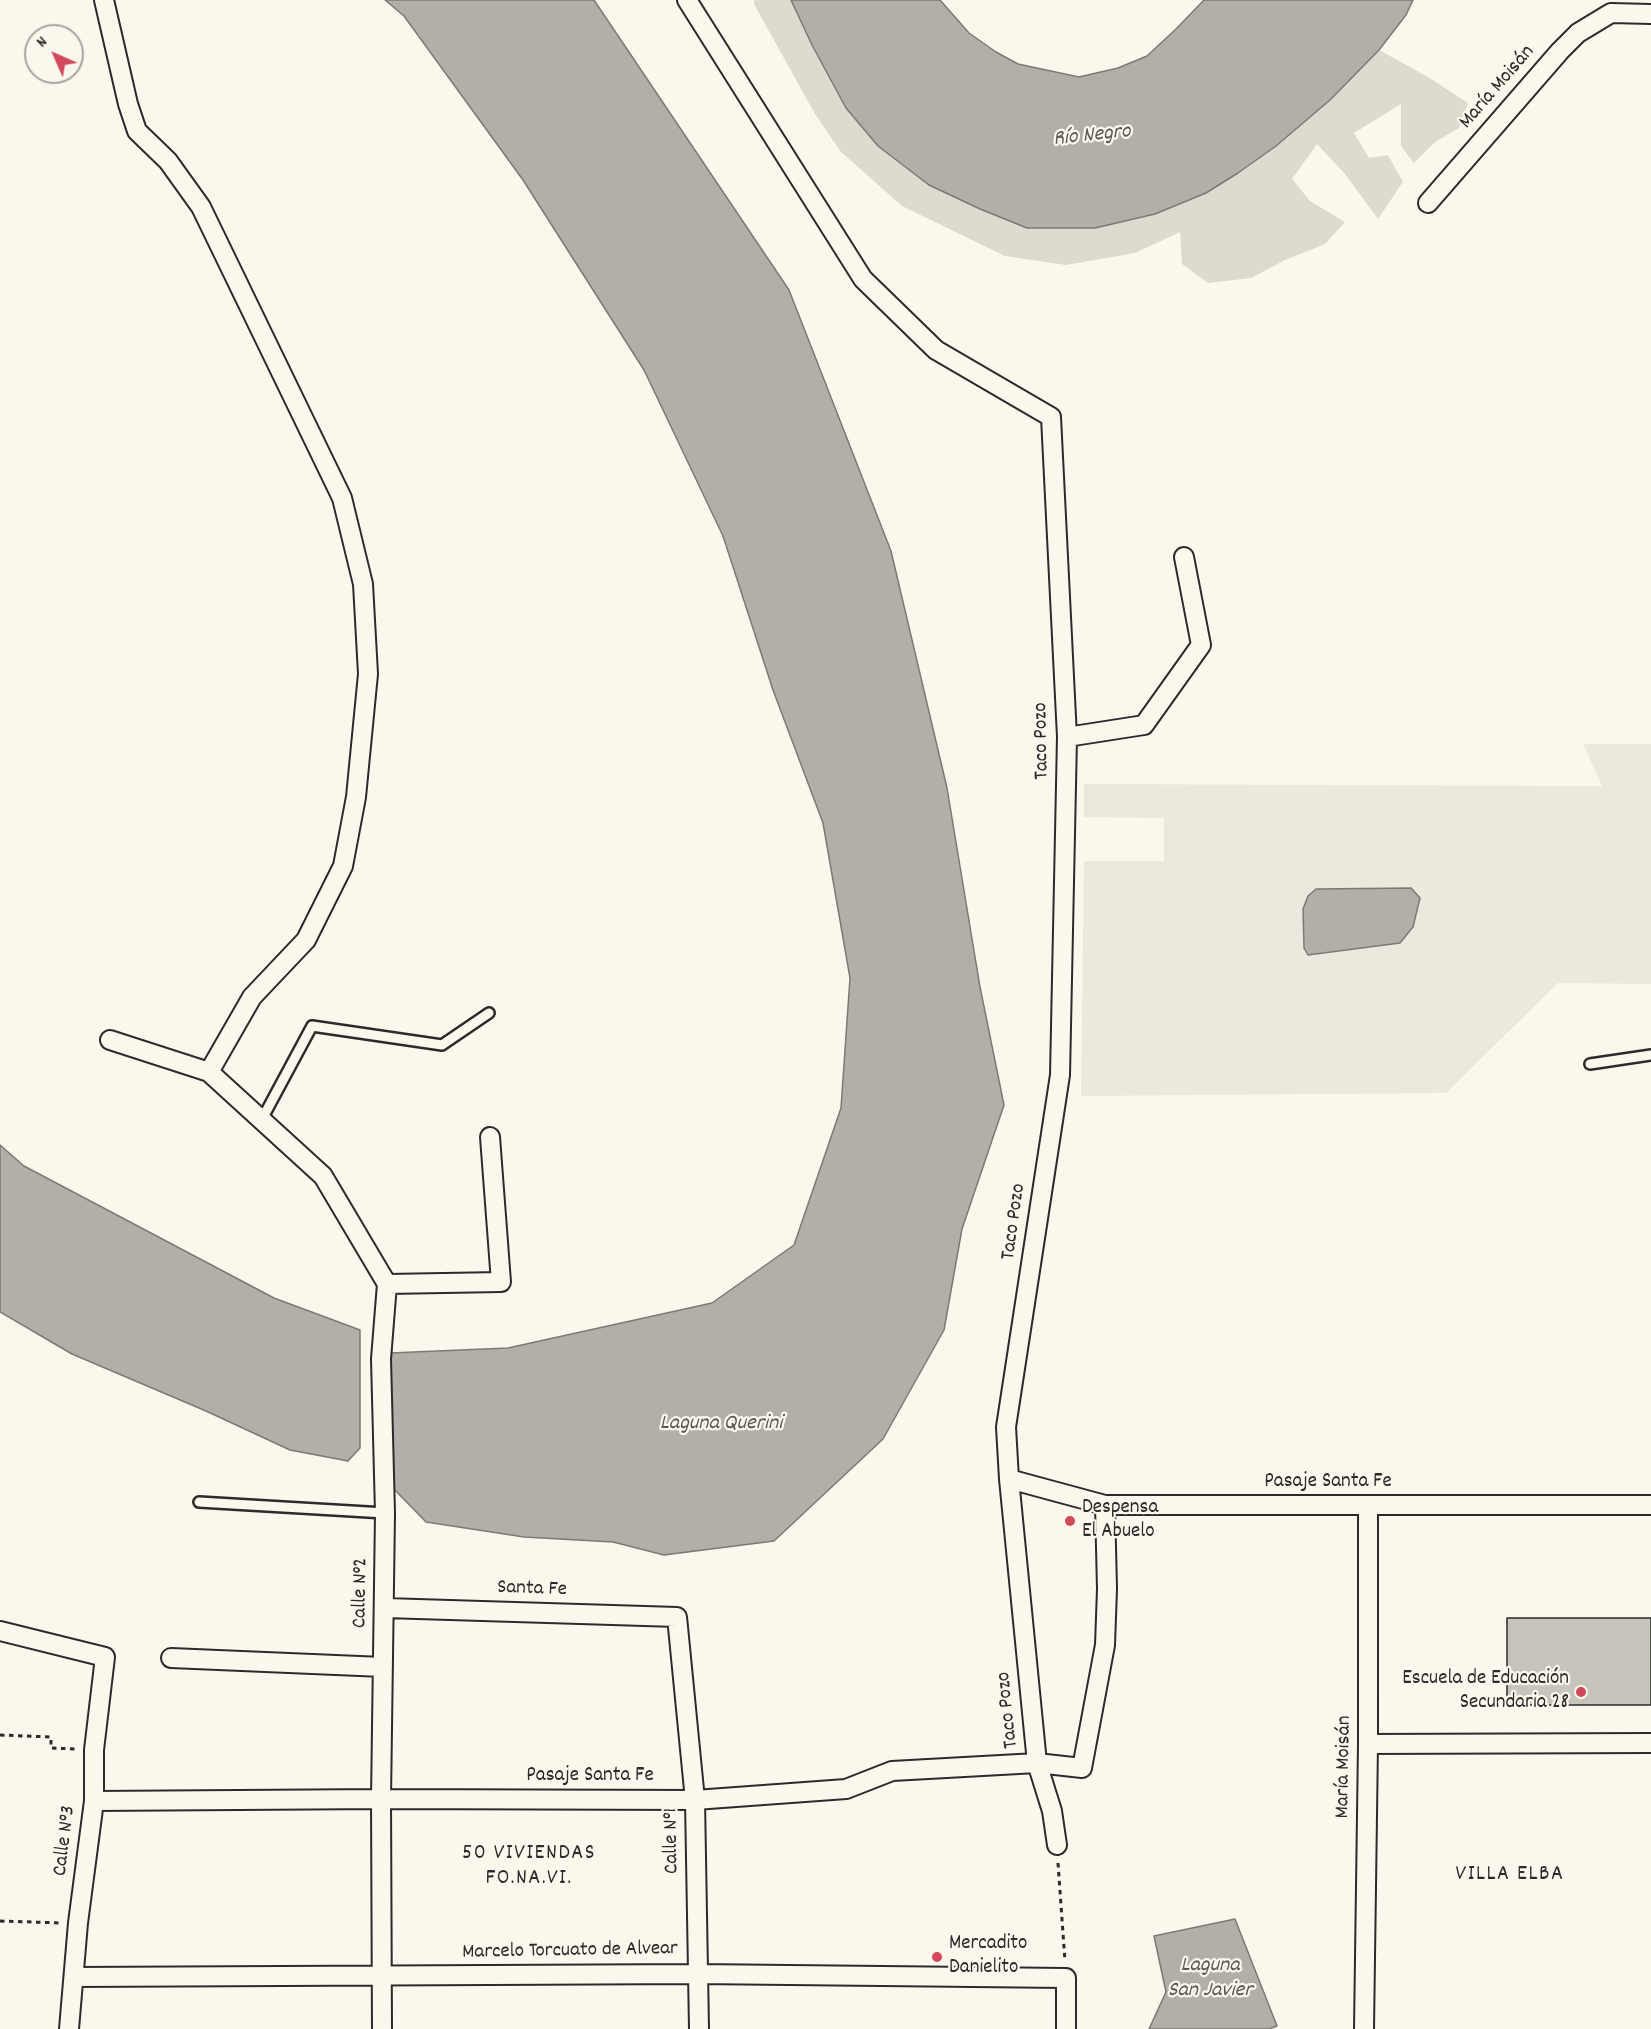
<!DOCTYPE html>
<meta charset="utf-8">
<style>
body{margin:0}
#map{position:relative;width:1651px;height:2029px;overflow:hidden;background:#fbf7ec;font-family:Dekko,sans-serif}
canvas{display:block}
.north{position:absolute;left:24px;top:24px;width:60px;height:60px;box-sizing:border-box;background:#fbf7ec;border:2px solid #a8a59f;border-radius:50%;rotate:315deg;font-size:16px;font-weight:700;line-height:24px;text-align:center;color:#2b2b2b}
.north::after{content:'';display:block;margin:auto;width:21px;height:27px;background:#d1495b;clip-path:polygon(50% 0,100% 100%,50% 72%,0 100%)}
</style>
<div id="map">
<canvas width="1651" height="2029"></canvas>
<div class="north">N</div>
</div>
<script>
const ctx = document.querySelector('canvas').getContext('2d');
ctx.lineJoin = 'round';
function fillPath(path, color) {
  ctx.fillStyle = color;
  ctx.fill(path, 'evenodd');
}
function poly(rows) {
  const path = new Path2D();
  for (const r of rows) {
    path.moveTo(r[0], r[1]);
    for (let i = 2; i < r.length; i += 2) path.lineTo(r[i], r[i + 1]);
  }
  return path;
}
function stroke(path, color, width, dash) {
  ctx.strokeStyle = color;
  ctx.lineWidth = width;
  ctx.lineCap = dash ? 'butt' : 'round';
  ctx.setLineDash(dash || []);
  ctx.stroke(path);
}
function write(font, color, halo, rows, align = 'center') {
  ctx.font = font + ' Dekko,sans-serif';
  ctx.lineWidth = 4.5;
  ctx.setLineDash([]);
  ctx.textBaseline = 'middle';
  ctx.strokeStyle = halo;
  ctx.fillStyle = color;
  for (const [text, x, y, turn = 0] of rows) {
    ctx.save();
    ctx.translate(x, y);
    ctx.rotate((+turn || 0) * Math.PI / 180);
    ctx.textAlign = isNaN(turn) ? turn : align;
    if (halo) ctx.strokeText(text, 0, 0);
    ctx.fillText(text, 0, 0);
    ctx.restore();
  }
}
fillPath(poly([
 [1583,744,1651,744,1651,984,1558,983,1446,1093,1081,1096,1084,861,1164,861,1164,818,1084,817,1084,784,1602,786]
]), '#ebe8de');
fillPath(poly([
 [754,0,791,0,812,45,846,108,878,146,929,185,980,209,1027,228,1205,193,1238,173,1276,146,1330,100,1379,50,1428,77,1468,103,1459,128,1435,142,1414,163,1401,146,1401,104,1354,133,1369,158,1388,155,1403,182,1378,219,1345,174,1317,144,1292,179,1310,201,1345,222,1325,244,1285,260,1251,278,1208,283,1182,264,1180,232,1135,253,1066,265,1005,256,902,206,841,152,815,114,754,4]
]), '#dddad0');
const water = poly([
 [385,0,594,0,789,290,891,551,947,788,980,987,1004,1105,962,1229,944,1330,883,1439,774,1541,664,1555,613,1542,524,1537,426,1522,393,1488,390,1353,508,1348,712,1303,794,1245,841,1108,850,978,823,823,773,690,723,536,644,370,523,180,404,16,385,0],
 [791,0,940,0,969,33,996,52,1018,64,1079,77,1118,68,1147,56,1176,29,1204,0,1413,0,1406,15,1379,50,1330,100,1276,146,1238,173,1206,193,1155,214,1095,228,1027,228,980,209,929,185,878,146,846,108,812,45,791,0],
 [1411,888,1420,898,1413,927,1400,943,1308,955,1304,948,1303,909,1308,896,1316,889,1411,888],
 [0,1145,24,1166,274,1298,360,1330,360,1448,348,1461,290,1450,206,1411,72,1354,0,1312,0,1145],
 [1235,1919,1277,2026,1269,2029,1149,2029,1166,1992,1154,1936,1235,1919]
]);
fillPath(water, '#b1afa7');
stroke(water, '#7b7a75', 1.5);
const building = poly([
 [1507,1618,1651,1618,1651,1705,1507,1705,1507,1618]
]);
fillPath(building, '#c7c4bc');
stroke(building, '#2b2b2b', 1.5);
const lane = poly([
 [1590,1064,1651,1055],
 [261,1121,312,1026,442,1045,489,1013],
 [199,1502,385,1513]
]);
const street = poly([
 [104,0,128,104,137,131,168,161,201,207,342,498,363,584,368,674,356,797,343,866,306,940,252,997,209,1072,323,1176,387,1284,381,1359,385,1513,381,1799,382,2029],
 [687,0,863,279,936,350,1051,417,1067,737,1060,1075,1006,1427,1009,1479,1037,1763,1052,1811,1057,1845],
 [1611,13,1651,14],
 [1428,203,1560,51,1578,33,1611,13],
 [1067,737,1144,725,1201,645,1184,557],
 [110,1040,209,1072],
 [387,1284,501,1282,490,1137],
 [1009,1479,1105,1505,1651,1505],
 [385,1608,677,1617,695,1800,699,2029],
 [0,1631,105,1657,94,1750,94,1801,78,1923,69,2029],
 [171,1658,383,1667],
 [1368,1744,1651,1743],
 [94,1801,381,1799,695,1800,846,1789,892,1771,1037,1763,1082,1768,1105,1645,1107,1589,1105,1505],
 [74,1977,697,1974,1066,1978,1066,2029],
 [1364,2029,1368,1744,1368,1506]
]);
stroke(lane, '#2b2b2b', 14);
stroke(street, '#2b2b2b', 22);
stroke(poly([
 [0,1735,51,1737,51,1748,77,1749],
 [1058,1863,1065,1961],
 [0,1921,62,1923]
]), '#2b2b2b', 3, [4.5, 4.5]);
stroke(lane, '#fbf7ec', 9);
stroke(street, '#fbf7ec', 18);
for (const [x, y, r, color] of [
 [1070,1521,6,"#d1495b"],
 [1581,1692,6,"#d1495b"],
 [937,1957,6,"#d1495b"]
]) {
  const dot = new Path2D();
  dot.arc(x, y, r, 0, 2 * Math.PI);
  ctx.fillStyle = color;
  ctx.fill(dot);
  stroke(dot, '#fbf7ec', 2);
}
write('21px', '#2b2b2b', '#fbf7ec', [
 ["María Moisán",1498,88,-49],
 ["Taco Pozo",1043,741,-91],
 ["Taco Pozo",1015,1222,-82],
 ["Pasaje Santa Fe",1328,1483],
 ["Santa Fe",532,1590,2],
 ["Calle N°2",362,1593,-89],
 ["Taco Pozo",1009,1710,-96],
 ["María Moisán",1345,1767,-89],
 ["Pasaje Santa Fe",590,1777],
 ["Calle N°3",66,1841,-83],
 ["Calle N°1",673,1841,-91],
 ["Marcelo Torcuato de Alvear",570,1952,-1]
]);
write('21px', '#2b2b2b', '#fbf7ec', [
 ["Despensa",1082,1509],
 ["El Abuelo",1082,1533],
 ["Escuela de Educación",1569,1680,"right"],
 ["Secundaria 28",1569,1704,"right"],
 ["Mercadito",949,1945],
 ["Danielito",949,1969]
], 'left');
write('italic 22px', '#5a5956', '#fbf7ec', [
 ["Río Negro",1092,137,-6],
 ["Laguna Querini",721,1425],
 ["Laguna",1210,1967],
 ["San Javier",1210,1992]
]);
ctx.letterSpacing = '1.5px';
write('22px', '#2b2b2b', '#fbf7ec', [
 ["50 VIVIENDAS",529,1855],
 ["FO.NA.VI.",529,1880],
 ["VILLA ELBA",1510,1876]
]);
ctx.letterSpacing = '0px';
</script>
